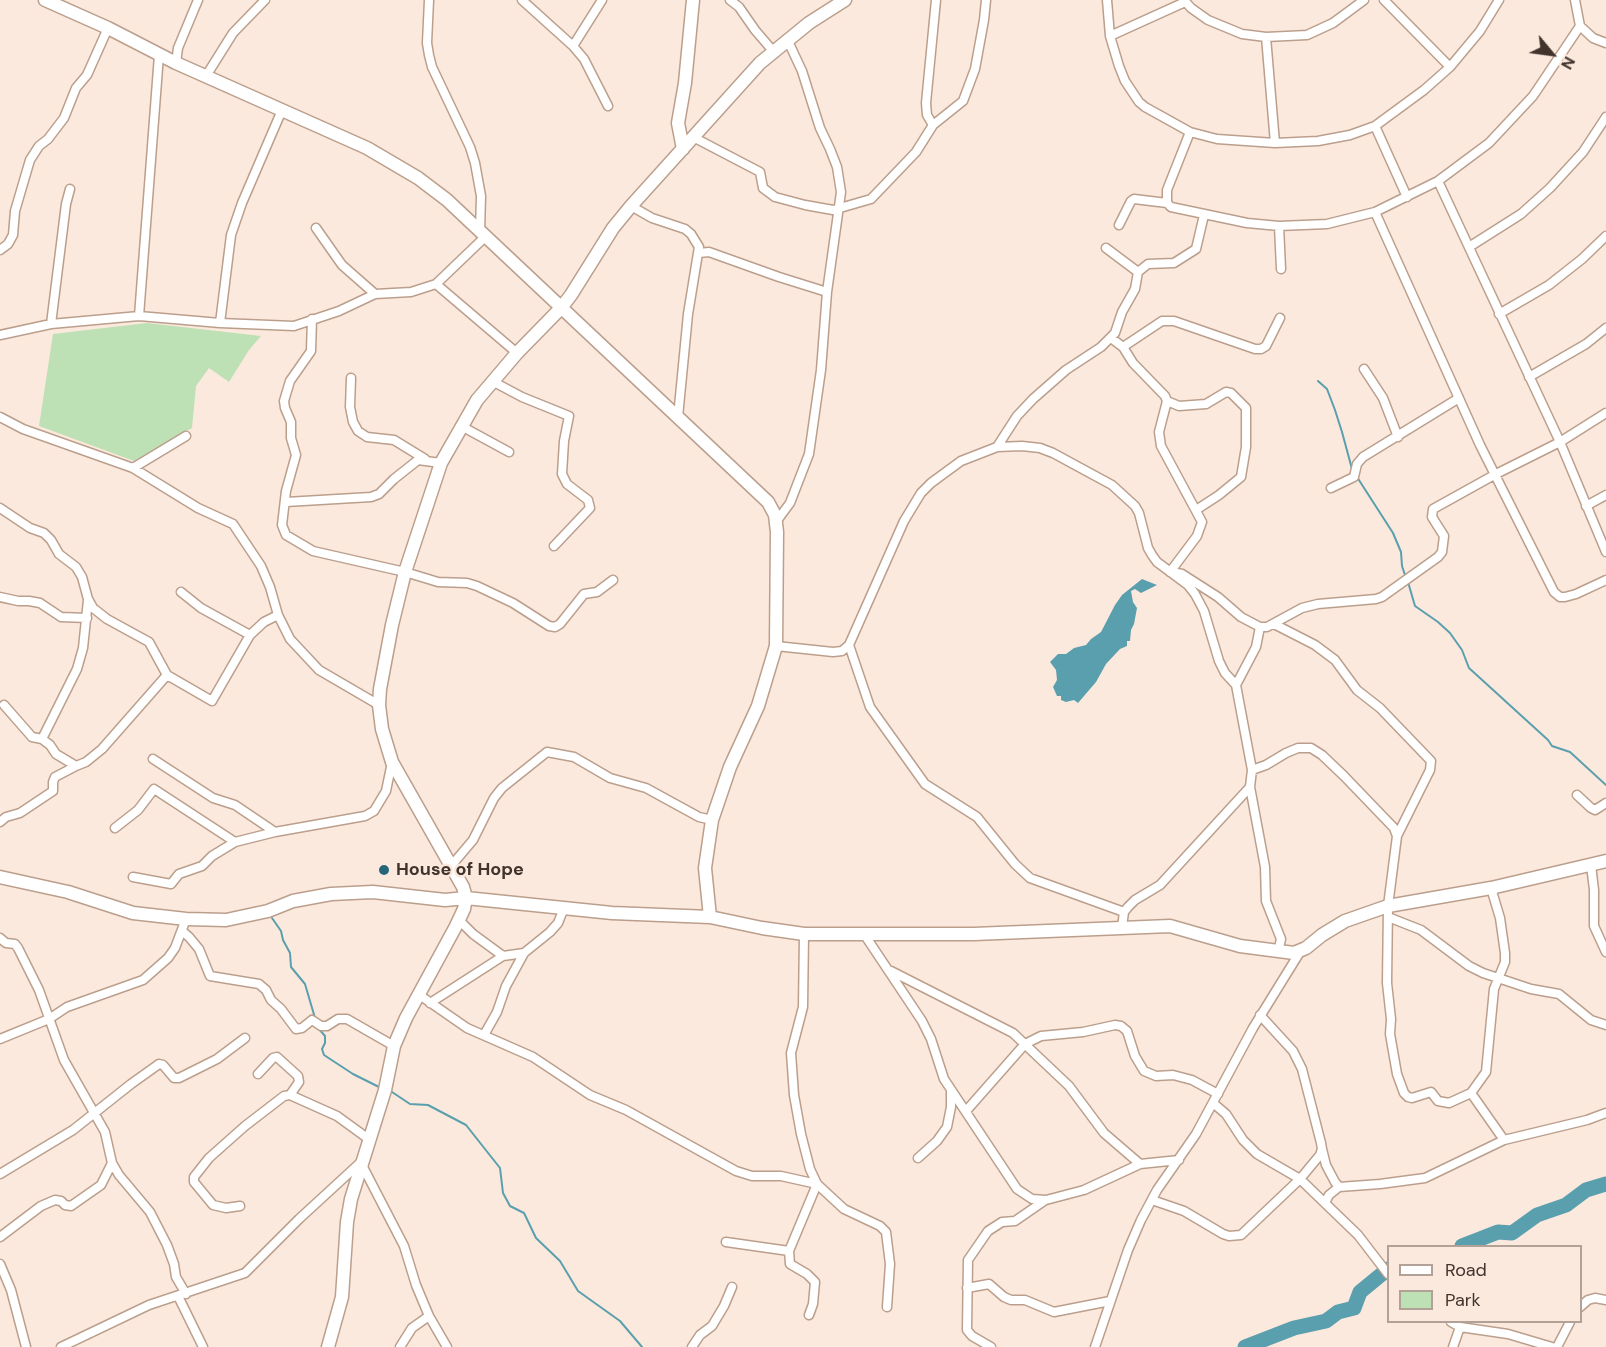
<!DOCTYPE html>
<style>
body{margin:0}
#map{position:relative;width:1606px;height:1347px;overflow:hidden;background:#fce9dd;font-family:"DM Sans",sans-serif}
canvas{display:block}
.legend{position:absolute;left:1387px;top:1245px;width:195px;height:78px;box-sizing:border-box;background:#fce9dd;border:2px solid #b1a197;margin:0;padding:8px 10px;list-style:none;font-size:18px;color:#40342d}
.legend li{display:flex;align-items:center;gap:12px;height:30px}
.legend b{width:30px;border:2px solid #b1a197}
.north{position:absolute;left:1522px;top:24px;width:60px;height:60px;-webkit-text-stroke:4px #fce9dd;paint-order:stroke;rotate:119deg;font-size:16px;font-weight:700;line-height:24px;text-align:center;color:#40342d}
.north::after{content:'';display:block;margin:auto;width:21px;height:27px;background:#40342d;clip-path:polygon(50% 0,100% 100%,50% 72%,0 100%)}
</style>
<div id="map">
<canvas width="1606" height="1347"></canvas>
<ul class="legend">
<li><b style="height:8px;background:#fff"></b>Road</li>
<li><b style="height:16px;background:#bde0b5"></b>Park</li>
</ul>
<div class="north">N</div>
</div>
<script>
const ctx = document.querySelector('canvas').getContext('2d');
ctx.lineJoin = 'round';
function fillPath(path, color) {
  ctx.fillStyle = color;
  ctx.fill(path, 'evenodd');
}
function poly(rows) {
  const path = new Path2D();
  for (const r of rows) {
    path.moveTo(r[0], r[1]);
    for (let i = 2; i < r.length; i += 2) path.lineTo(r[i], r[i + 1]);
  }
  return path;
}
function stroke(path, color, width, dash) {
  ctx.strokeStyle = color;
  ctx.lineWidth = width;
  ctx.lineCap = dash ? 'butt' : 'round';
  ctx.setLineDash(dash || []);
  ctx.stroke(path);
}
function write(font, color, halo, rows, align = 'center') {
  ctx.font = font + ' "DM Sans",sans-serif';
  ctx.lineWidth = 5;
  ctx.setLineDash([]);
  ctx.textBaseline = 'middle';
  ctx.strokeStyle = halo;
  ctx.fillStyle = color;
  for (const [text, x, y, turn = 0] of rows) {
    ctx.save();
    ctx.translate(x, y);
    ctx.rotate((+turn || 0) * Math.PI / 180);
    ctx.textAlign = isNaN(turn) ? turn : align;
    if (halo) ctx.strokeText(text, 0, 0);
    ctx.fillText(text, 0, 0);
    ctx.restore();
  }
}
fillPath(poly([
 [147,323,261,336,249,350,229,382,209,368,196,386,192,428,134,461,39,426,53,334]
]), '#bde0b5');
fillPath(poly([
 [1142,579,1157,585,1141,593,1135,589,1131,591,1133,602,1137,608,1134,624,1131,630,1130,641,1127,641,1127,646,1120,649,1106,664,1096,682,1078,703,1074,700,1066,702,1061,700,1061,696,1057,696,1053,687,1057,680,1056,670,1050,662,1058,654,1066,654,1074,648,1086,645,1091,639,1101,632,1115,605,1122,595]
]), '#5a9fad');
stroke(poly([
 [1318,381,1327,389,1335,410,1342,432,1352,469],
 [1357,477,1393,533,1401,552,1402,566,1405,575],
 [1408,582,1415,606,1438,622,1450,633,1462,650,1469,668,1548,740,1552,746,1570,752,1606,785],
 [272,918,281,931,283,940,290,953,291,967,305,984,315,1018],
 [319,1029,325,1036,325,1043,322,1049,324,1055,353,1074,381,1088],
 [389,1090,410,1104,428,1105,466,1125,500,1168,503,1193,510,1206,524,1213,536,1238,560,1261,578,1291,620,1321,642,1347]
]), '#5a9fad', 2);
stroke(poly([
 [1462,1246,1498,1232,1512,1233,1537,1215,1566,1205,1586,1190,1606,1184],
 [1245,1347,1294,1328,1326,1321,1338,1312,1354,1308,1360,1292,1388,1269]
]), '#5a9fad', 15);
const street = poly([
 [429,0,427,43,429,55,432,67,470,147,475,163,481,196,480,232],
 [522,0,573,46,584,59,608,106],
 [730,0,739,7,755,30,773,51],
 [1107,0,1110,36,1119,66,1125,81,1139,102,1145,107,1190,132,1217,139,1275,143,1318,141,1350,135,1375,126,1424,90,1450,67,1480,31,1499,0],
 [1184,0,1191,8,1208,20,1242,34,1266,37,1307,35,1333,23,1364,0],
 [1384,0,1450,67],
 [1575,0,1580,26,1593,38,1606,43],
 [1110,36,1185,2],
 [1266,37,1275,143],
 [573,46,602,0],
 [176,63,178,48,198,0],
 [206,76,233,33,265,0],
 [933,125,927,115,926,103,936,0],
 [1375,126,1407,197],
 [1190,132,1167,190,1167,203,1171,207,1247,223,1279,226,1327,224,1375,212,1438,181,1489,143,1533,96,1580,26],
 [693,137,760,172,763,188,775,197,805,205,833,210,871,199,916,152,933,125,963,101,975,69,984,20,986,0],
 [1438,181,1560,442,1606,552],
 [631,206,652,218,685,229,691,234,699,247,688,314,678,417],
 [1375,212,1480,445,1554,592,1560,597,1565,597,1576,594,1606,580],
 [1119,225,1131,201,1134,199,1167,203],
 [1279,226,1281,269],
 [316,228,342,265,375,294],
 [1469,247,1521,214,1550,188,1583,152,1606,117],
 [0,250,8,244,13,235,15,211,30,160,39,146,48,139,64,118,76,88,87,75,108,28],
 [699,253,709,252,779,277,827,292],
 [1138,272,1148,264,1174,263,1196,249,1204,215],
 [436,284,517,353],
 [1499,314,1549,285,1582,259,1606,236],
 [139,316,159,55],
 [312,319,311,351,290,381,284,401,285,408,291,422,291,438,296,455,286,491,282,525,286,535,313,551,326,554,405,572,438,582,467,583,477,586,513,603,549,626,555,627,560,624,584,594,597,592,613,580],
 [220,323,231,235,242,203,282,110],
 [51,324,66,204,70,189],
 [0,335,51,324,139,316,220,323,294,326,339,311,375,294,411,292,436,284,485,237],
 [1111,338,1123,347,1133,363,1165,396,1167,401,1159,432,1161,446,1202,522,1197,536,1170,572],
 [1123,347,1162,321,1174,321,1255,349,1261,349,1266,346,1280,318],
 [1364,369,1383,398,1398,437],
 [1529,377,1586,344,1606,328],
 [351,378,350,407,353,422,358,431,367,437,394,440,425,459],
 [492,381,522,397,569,416,564,441,562,474,567,484,588,500,590,508,554,546],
 [1167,401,1179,406,1206,404,1226,392,1231,393,1246,408,1246,447,1241,477,1219,495,1196,510],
 [0,417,23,429,133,468,198,508,233,524,261,566,270,587,278,615,290,639,319,670,379,705],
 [463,427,509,452],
 [997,447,1017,416,1033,399,1066,370,1101,347,1115,333,1122,312,1135,289,1138,272,1106,248],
 [133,468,186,436],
 [1331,488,1354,477,1357,464,1363,457,1459,398],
 [286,502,371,497,379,494,394,479,418,460,441,463],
 [1586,506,1606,495],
 [0,508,30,528,44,533,51,540,59,554,76,567,82,577,88,599,93,608,107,619,149,642,167,675,212,701,250,635,264,622,278,615],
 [776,522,790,503,809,454,821,370,827,292,841,192,837,167,830,149,820,128,802,71,787,39],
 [1172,572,1182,574,1218,597,1241,617,1260,627,1267,627,1302,608,1318,604,1376,599,1382,597,1438,557,1442,552,1444,536,1432,517,1433,509,1496,474,1560,442,1606,413],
 [181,592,201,608,250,635],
 [0,597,18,601,29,601,40,603,61,617,87,618],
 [1274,624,1315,645,1335,660,1357,690,1380,708,1431,761,1430,770,1397,836],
 [849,645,870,707,925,784,977,817,1015,864,1030,878,1124,912],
 [776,646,833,652,842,651,849,645,904,521,921,493,931,483,961,461,997,447,1022,446,1040,448,1053,453,1112,485,1135,506,1139,513,1148,548,1152,555,1157,562,1188,585,1195,594,1204,611,1219,661,1225,673,1236,685,1252,770,1250,787,1265,867,1266,901,1281,939,1278,952],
 [1236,685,1256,647,1260,627],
 [4,705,32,737,42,739,50,745,56,754,76,766,86,762,102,749,167,675],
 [42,739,77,669,83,648,88,600],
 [153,759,213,798,235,805,275,832],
 [1252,770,1266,765,1286,753,1298,748,1311,748,1322,755,1344,776,1394,828,1397,836,1388,906,1387,983,1391,1019,1390,1034,1397,1074,1404,1093,1408,1097,1412,1098,1431,1092,1438,1101,1449,1103,1471,1093,1486,1072,1494,989,1505,962,1505,953,1500,918,1491,888],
 [1577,795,1591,808,1595,810,1606,803],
 [0,822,6,817,20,813,53,791,53,782,55,777,76,766],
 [115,828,138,810,154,789,235,842,275,832,365,816,374,811,386,791,392,762],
 [1591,865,1594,890,1594,926,1606,952],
 [451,866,473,840,494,798,502,788,547,752,574,757,610,778,646,788,699,817,712,820],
 [133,877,171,884,179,874,202,866,212,856,235,842],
 [1388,917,1421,930,1469,966,1483,973,1531,989,1559,994,1591,1020,1606,1025],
 [459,920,473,934,503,956],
 [1122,927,1124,912,1128,907,1135,900,1160,885,1250,787],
 [182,931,189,937,199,949,210,976,259,984,266,990,271,1000,281,1009,296,1029,302,1028,312,1020,321,1026,327,1026,338,1019,347,1019,394,1046],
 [804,934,803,1007,791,1053,794,1095,801,1134,810,1169,817,1184,844,1209,880,1226,886,1232,890,1264,887,1307],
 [864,934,922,1021,931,1039,944,1079,1017,1189,1032,1199,1046,1200,1084,1190,1140,1164,1179,1160],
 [0,938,6,943,15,944,18,948,39,990,64,1060,105,1132,112,1163,119,1175,150,1212,167,1245,174,1264,176,1277,186,1294],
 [891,971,1013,1033,1069,1086,1104,1133,1140,1164],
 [418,994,467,1028,533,1057,590,1095,626,1110,736,1171,752,1176,781,1176,817,1184,789,1251,790,1264,807,1274,815,1282,813,1304,809,1315],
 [430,1003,503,956,524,953],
 [484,1035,497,1012,506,986,524,953,550,932,558,923,564,908],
 [0,1039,49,1019,67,1007,143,980,168,958,175,948,186,919],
 [258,1074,273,1058,277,1057,298,1076,299,1082,290,1095],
 [1471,1093,1504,1140],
 [1213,1103,1226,1114,1243,1140,1257,1154,1300,1179,1358,1235,1388,1274],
 [966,1111,1025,1044,1041,1036,1083,1032,1115,1025,1121,1026,1127,1031,1135,1056,1144,1071,1156,1076,1173,1075,1192,1080,1218,1094],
 [1322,1149,1326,1165,1335,1182,1339,1187],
 [918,1158,937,1141,947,1127,951,1107,951,1090],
 [362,1165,404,1246,416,1285,429,1316,447,1347],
 [0,1174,73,1130,131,1084,159,1064,163,1065,174,1078,179,1078,217,1059,245,1038],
 [1152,1200,1184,1211,1223,1234,1229,1236,1241,1235,1300,1179,1320,1155,1322,1149,1321,1143,1302,1069,1293,1051,1260,1015],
 [1325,1203,1329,1195,1339,1187,1380,1184,1425,1178,1504,1140,1587,1120,1606,1113],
 [240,1206,226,1208,213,1205,194,1182,194,1177,209,1158,245,1126,284,1096,290,1095,337,1116,370,1140],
 [0,1237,41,1206,55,1200,61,1201,65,1205,71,1206,101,1185,112,1163],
 [726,1242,789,1251],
 [0,1264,11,1290,26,1347],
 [967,1288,989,1284,1004,1297,1011,1300,1025,1300,1054,1312,1110,1301],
 [178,1296,203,1347],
 [1580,1307,1588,1300,1595,1298,1606,1300],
 [1451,1322,1460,1327,1508,1334,1552,1347],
 [61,1347,149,1305,245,1273,299,1219,361,1162],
 [400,1347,412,1328,429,1316],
 [692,1347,700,1335,712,1326,724,1306,732,1287],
 [991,1347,972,1336,967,1330,968,1260,988,1231,1002,1222,1015,1221,1044,1201],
 [1095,1347,1128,1250,1141,1220,1157,1190,1196,1134,1253,1028,1300,952],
 [1453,1347,1460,1327],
 [1557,1347,1570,1322]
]);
const secondary = poly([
 [45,0,108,28,176,63,367,148,418,178,447,200,768,502,775,515,777,532,776,646,758,706,730,767,712,820,705,868,710,917],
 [683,149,678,123,685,83,693,0],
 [0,877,68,892,133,913,186,919,226,920,268,911,293,901,331,894,373,892,445,900,466,898,612,913,710,917,762,928,804,934,974,934,1170,926,1240,946,1294,953,1306,948,1322,935,1345,921,1388,906,1491,888,1606,861],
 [328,1347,342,1297,347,1222,351,1199,385,1090,394,1046,406,1018,456,926,464,909,466,898,463,887,392,762,382,729,379,705,380,689,392,625,405,572,441,463,477,400,517,353,561,308,571,295,613,228,631,206,760,63,809,23,845,0]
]);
stroke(street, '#bb9f8c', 11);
stroke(secondary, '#bb9f8c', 15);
stroke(street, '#fff', 8);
stroke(secondary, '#fff', 12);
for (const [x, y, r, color] of [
 [384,870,6,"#26667b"]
]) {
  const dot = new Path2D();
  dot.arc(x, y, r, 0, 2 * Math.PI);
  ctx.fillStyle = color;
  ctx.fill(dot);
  stroke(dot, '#fce9dd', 2);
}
write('bold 18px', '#40342d', '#fce9dd', [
 ["House of Hope",396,870]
], 'left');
</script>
